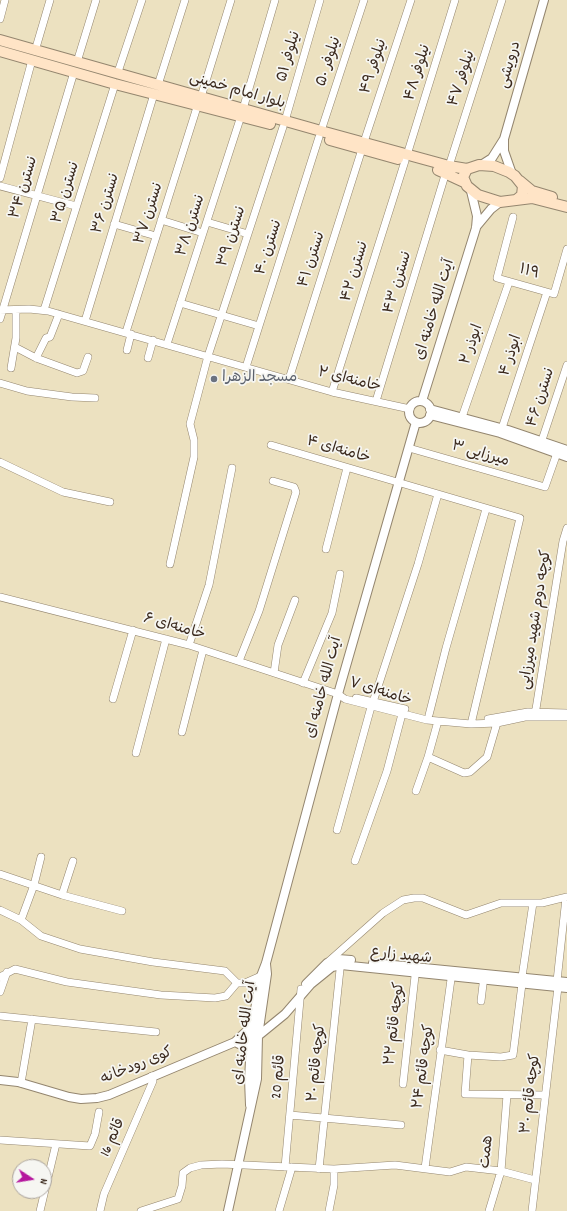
<!DOCTYPE html>
<meta charset="utf-8">
<style>
body{margin:0}
#map{position:relative;width:567px;height:1211px;overflow:hidden;background:#ece1c0;font-family:Dekko,sans-serif}
canvas{display:block}
.north{position:absolute;left:12px;top:1159px;width:40px;height:40px;box-sizing:border-box;background:#f6f6f2;border:1px solid #aba49d;border-radius:50%;rotate:102deg;font-size:11px;font-weight:700;line-height:16px;text-align:center;color:#3b2a1e}
.north::after{content:'';display:block;margin:auto;width:14px;height:18px;background:#b5179e;clip-path:polygon(50% 0,100% 100%,50% 72%,0 100%)}
</style>
<div id="map">
<canvas width="567" height="1211"></canvas>
<div class="north">N</div>
</div>
<script>
const ctx = document.querySelector('canvas').getContext('2d');
ctx.lineJoin = 'round';
function poly(rows) {
  const path = new Path2D();
  for (const r of rows) {
    if (r.length === 3) {
      path.moveTo(r[0] + r[2], r[1]);
      path.arc(r[0], r[1], r[2], 0, 2 * Math.PI);
      continue;
    }
    path.moveTo(r[0], r[1]);
    for (let i = 2; i < r.length; i += 2) path.lineTo(r[i], r[i + 1]);
  }
  return path;
}
function stroke(path, color, width, dash) {
  ctx.strokeStyle = color;
  ctx.lineWidth = width;
  ctx.lineCap = dash ? 'butt' : 'round';
  ctx.setLineDash(dash || []);
  ctx.stroke(path);
}
function write(font, color, halo, rows, align = 'center') {
  ctx.font = font + ' Dekko,"Playpen Sans Arabic",sans-serif';
  ctx.lineWidth = 3.5;
  ctx.setLineDash([]);
  ctx.textBaseline = 'middle';
  ctx.strokeStyle = halo;
  ctx.fillStyle = color;
  for (const [text, x, y, turn = 0] of rows) {
    ctx.save();
    ctx.translate(x, y);
    ctx.rotate((+turn || 0) * Math.PI / 180);
    ctx.textAlign = isNaN(turn) ? turn : align;
    if (halo) ctx.strokeText(text, 0, 0);
    ctx.fillText(text, 0, 0);
    ctx.restore();
  }
}
const minor = poly([
 [0,19,5,0],
 [35,51,50,0],
 [77,62,96,0],
 [118,72,142,0],
 [158,85,185,0],
 [201,97,231,0],
 [243,109,275,0],
 [285,121,320,0],
 [321,131,364,0],
 [364,142,411,0],
 [407,155,455,0],
 [449,166,502,0],
 [0,178,32,60],
 [0,186,76,206],
 [513,217,497,278,554,294,567,249],
 [161,220,203,233],
 [207,222,248,234],
 [114,224,156,236],
 [180,303,259,326],
 [0,310,29,309,48,311,332,392,410,409],
 [44,310,115,84],
 [0,319,74,72],
 [85,321,154,94],
 [126,332,198,104],
 [167,344,241,116],
 [15,347,36,358,77,373,83,371,88,357],
 [127,350,131,334],
 [36,358,46,338,50,337,59,314],
 [148,358,153,340],
 [246,367,319,137],
 [11,368,16,338,16,310],
 [289,379,362,149],
 [0,383,27,391,72,397,95,398],
 [332,392,405,161],
 [376,401,446,172],
 [462,417,509,282],
 [502,428,547,292],
 [542,440,567,365],
 [271,445,520,518,471,724],
 [409,448,545,487,557,453],
 [0,462,63,492,110,502],
 [326,549,347,468],
 [170,564,194,457,194,440,190,424,208,356,283,127],
 [0,597,189,645,338,694,345,699,427,720,471,724,497,723,525,717,567,717],
 [189,645,209,585,232,468],
 [239,661,259,611,296,492,294,487,273,481],
 [274,673,278,645,295,600],
 [303,683,332,613,340,574],
 [356,698,405,709],
 [113,699,133,630],
 [373,702,418,564,438,494],
 [429,715,446,648,486,509],
 [535,715,563,541,567,528],
 [488,719,528,712,567,713],
 [182,732,203,650],
 [136,753,166,639],
 [428,757,464,773,470,772,487,757,497,723,496,719],
 [416,791,428,757,438,721],
 [337,830,371,707],
 [355,861,387,771,402,714],
 [0,874,62,895,122,911],
 [62,895,73,861],
 [0,910,21,920,41,936,80,949,153,962,225,971,237,983,245,983,261,976],
 [21,920,34,885,41,857],
 [329,961,383,913,403,900,414,898,423,898,466,915,501,903,542,903,567,897],
 [0,977,15,969,67,982,161,995,215,998,226,996,237,983],
 [0,992,7,972],
 [481,1001,484,976],
 [0,1016,156,1032],
 [440,1050,468,1055,465,1094,545,1095],
 [468,1055,501,1057,513,1055,522,984,522,977,533,903],
 [21,1083,32,1019],
 [403,1084,416,967],
 [290,1115,401,1125],
 [0,1140,90,1146,95,1134,99,1112],
 [285,1167,301,989],
 [425,1168,452,972],
 [319,1169,341,960],
 [40,1211,56,1144],
 [100,1211,104,1194,153,1081,152,1076],
 [141,1211,178,1199,182,1186,183,1173,190,1168,201,1165,222,1164,334,1169,395,1165,450,1172,466,1167,501,1171,535,1180],
 [279,1211,292,1167],
 [329,1211,334,1185,334,1169],
 [489,1211,501,1171,507,1095],
 [532,1211,558,987,557,981,566,898]
]);
const tertiary = poly([
 [504,140,504,151,512,174],
 [481,165,492,158,504,139,544,0],
 [476,227,491,209,500,202],
 [422,401,476,228,477,216,471,191],
 [420,412,11],
 [430,409,508,430,567,450],
 [430,415,500,433,567,457],
 [373,963,567,982],
 [306,984,327,963,338,959,351,960],
 [258,1036,285,1014,311,984,332,967,341,965,567,988],
 [235,1042,251,1050],
 [0,1080,18,1082,69,1097,81,1099,97,1098,109,1095,235,1042,252,1026],
 [250,1105,249,1079,252,1026,261,976,266,963,338,694,416,422],
 [228,1211,257,1079,258,1036,267,974,266,964]
]);
const secondary = poly([
 [0,40,321,131,449,166,467,169],
 [0,51,115,84,270,124],
 [330,140,398,159],
 [479,165,494,166,509,172,515,176,523,186,522,195,516,200,500,202,478,195,467,186,463,177,467,169,479,165],
 [438,170,464,182],
 [520,181,532,191,552,197],
 [516,200,532,198,567,207]
]);
stroke(minor, '#94866f', 8);
stroke(tertiary, '#94866f', 10);
stroke(secondary, '#94866f', 12);
stroke(minor, '#fff', 7);
stroke(tertiary, '#fff', 8);
stroke(secondary, '#ffe4c6', 10);
for (const [x, y, r, color] of [
 [214,379,4,"#6b7280"]
]) {
  const dot = new Path2D();
  dot.arc(x, y, r, 0, 2 * Math.PI);
  ctx.fillStyle = color;
  ctx.fill(dot);
  stroke(dot, '#f6f6f2', 1.5);
}
write('15px', '#3b2a1e', '#f6f6f2', [
 ["نیلوفر ۵۱",290,57,-74],
 ["نیلوفر ۵۰",330,62,-72],
 ["درویشی",511,65,-74],
 ["نیلوفر ۴۹",375,67,-72],
 ["نیلوفر ۴۸",419,73,-73],
 ["نیلوفر ۴۷",463,79,-72],
 ["بلوار امام خمینی",237,92,16],
 ["نسترن ۳۴",25,188,-73],
 ["نسترن ۳۵",67,193,-73],
 ["نسترن ۳۶",107,204,-73],
 ["نسترن ۳۷",150,214,-72],
 ["نسترن ۳۸",192,226,-72],
 ["نسترن ۳۹",233,237,-72],
 ["نسترن ۴۰",270,248,-72],
 ["نسترن ۴۱",313,260,-72],
 ["نسترن ۴۲",356,272,-73],
 ["۱۱۹",529,273,15],
 ["نسترن ۴۳",399,283,-73],
 ["آیت الله خامنه ای",436,310,-73],
 ["ابوذر ۲",473,345,-71],
 ["ابوذر ۴",512,356,-72],
 ["خامنه‌ای ۲",349,381,14],
 ["نسترن ۴۶",542,398,-72],
 ["خامنه‌ای ۴",338,451,16],
 ["میرزایی ۳",480,455,16],
 ["کوچه دوم شهید میرزایی",537,620,-81],
 ["خامنه‌ای ۶",174,628,16],
 ["آیت الله خامنه ای",325,688,-75],
 ["خامنه‌ای ۷",380,693,17],
 ["شهید زارع",401,957,6],
 ["کوچه قائم ۲۲",396,1024,-83],
 ["آیت الله خامنه ای",246,1033,-83],
 ["کوچه قائم ۲۰",318,1063,-84],
 ["کوی رودخانه",137,1067,-22],
 ["کوچه قائم ۲۴",425,1067,-82],
 ["قائم 20",280,1077,-85],
 ["کوچه قائم ۳۰",532,1094,-83],
 ["قائم 16",114,1138,-66],
 ["همت",488,1152,-84]
]);
write('15px', '#5b616d', '#f6f6f2', [
 ["مسجد الزهرا",222,379]
], 'left');
</script>
